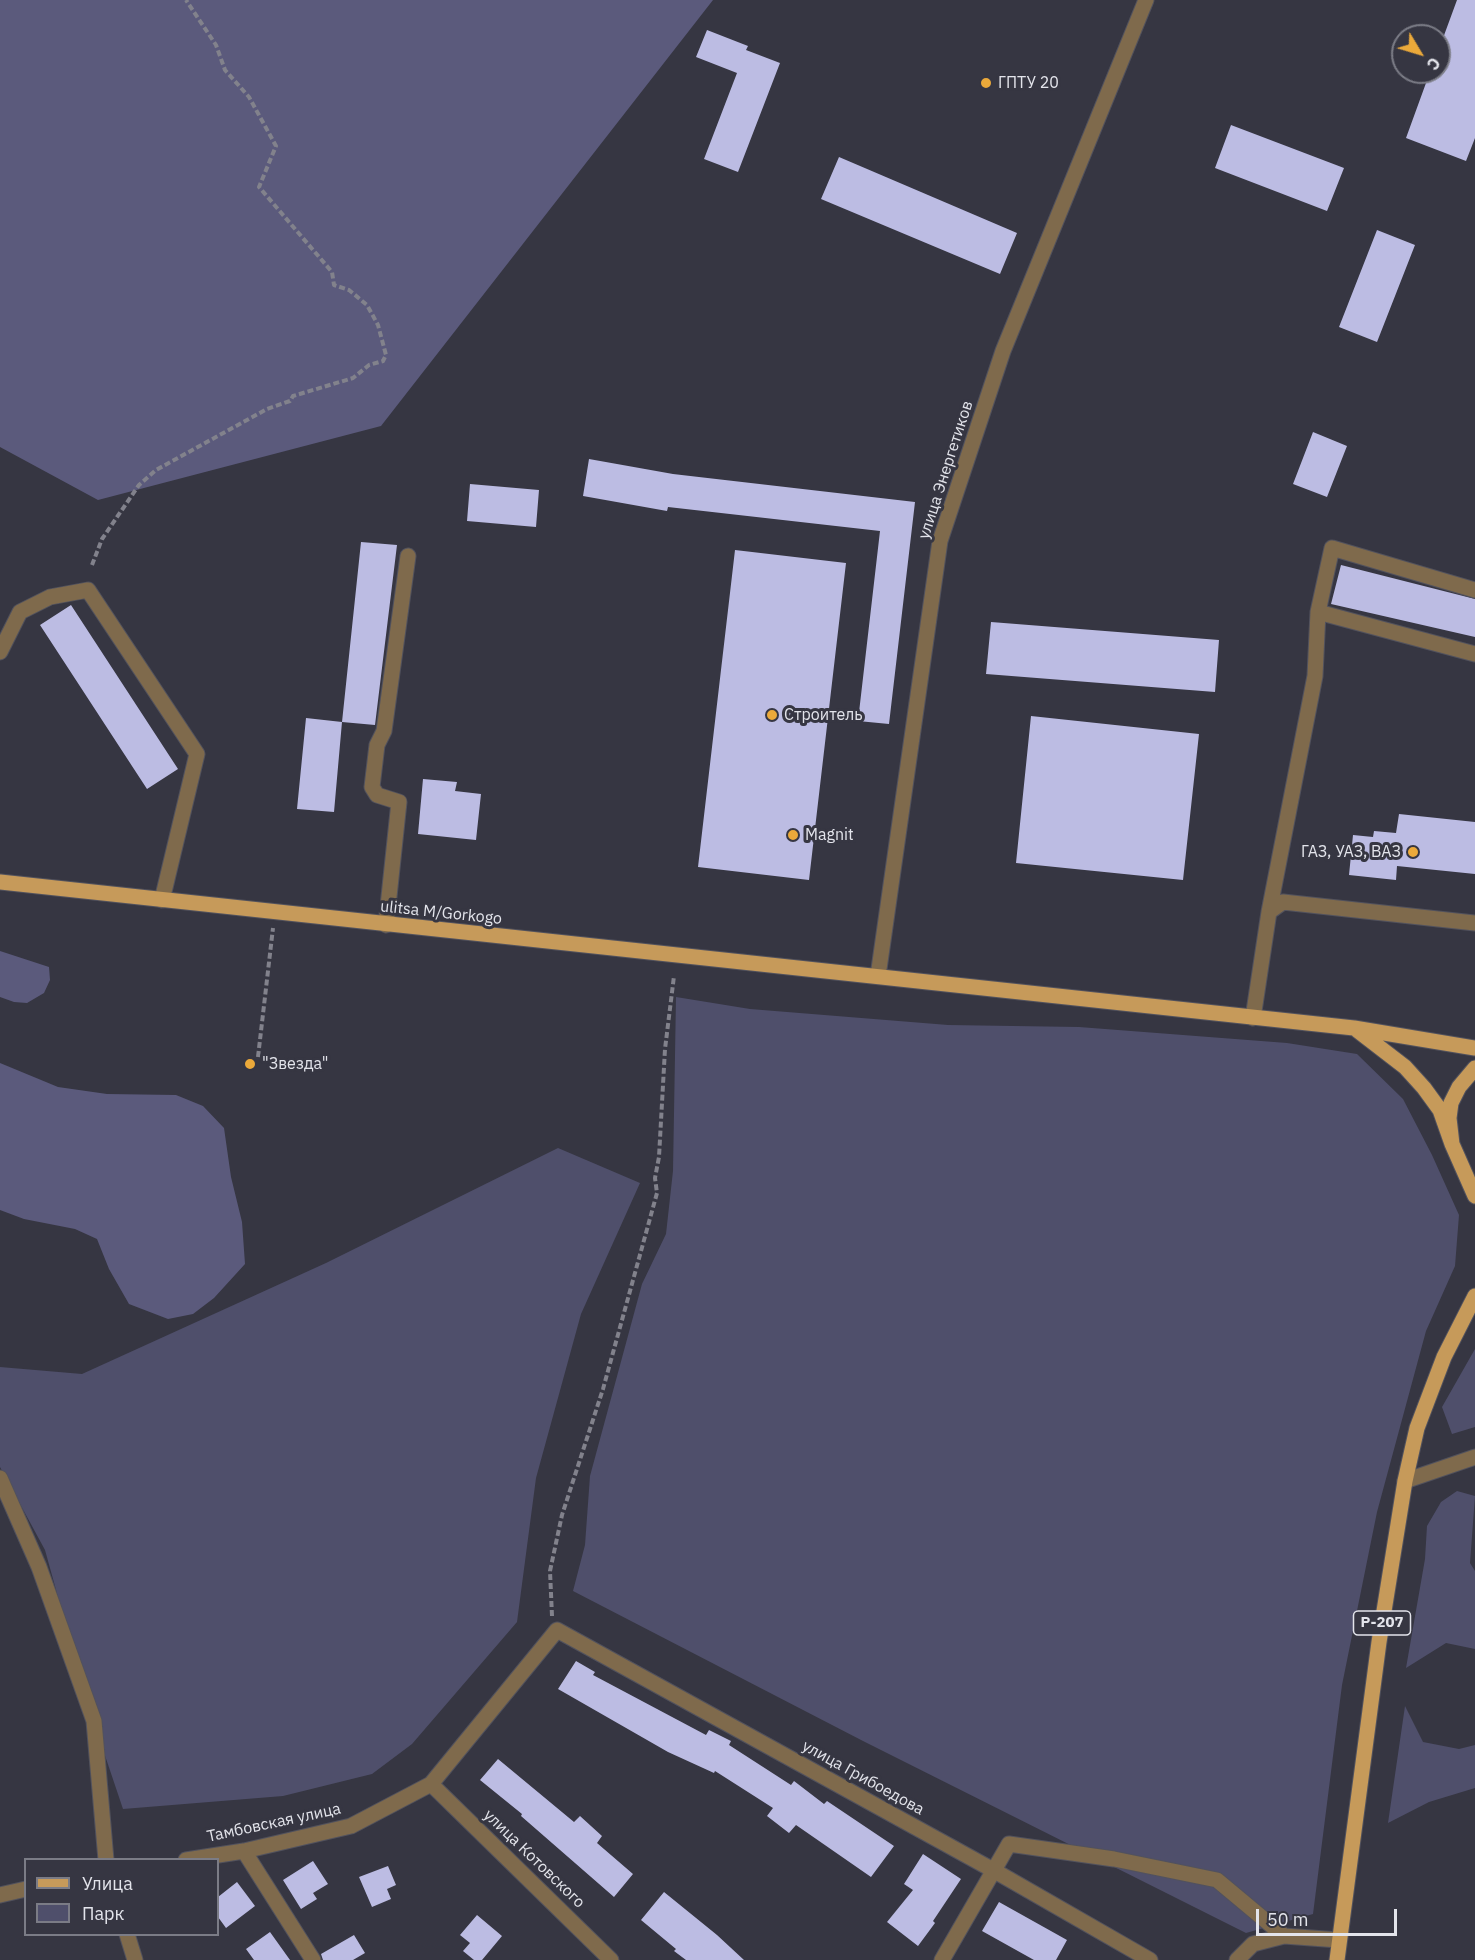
<!DOCTYPE html>
<meta charset="utf-8">
<style>
body{margin:0}
#map{position:relative;width:1475px;height:1960px;overflow:hidden;background:#363642;font-family:"IBM Plex Sans",sans-serif}
canvas{display:block}
.legend{position:absolute;left:24px;top:1858px;width:195px;height:78px;box-sizing:border-box;background:#363642;border:2px solid #7b7c86;margin:0;padding:8px 10px;list-style:none;font-size:18px;color:#e3e4eb}
.legend li{display:flex;align-items:center;gap:12px;height:30px}
.legend b{width:30px;border:2px solid #7b7c86}
.north{position:absolute;left:1391px;top:24px;width:60px;height:60px;box-sizing:border-box;background:#363642;border:2px solid #7b7c86;border-radius:50%;rotate:128deg;font-size:16px;font-weight:700;line-height:24px;text-align:center;color:#e3e4eb}
.north::after{content:'';display:block;margin:auto;width:21px;height:27px;background:#eba93a;clip-path:polygon(50% 0,100% 100%,50% 72%,0 100%)}
.scale{position:absolute;left:1256px;top:1909px;width:141px;height:27px;box-sizing:border-box;border:3px solid #e3e4eb;border-top:0;padding-left:8px;font-size:18px;line-height:21px;white-space:nowrap;color:#e3e4eb;-webkit-text-stroke:4px #363642;paint-order:stroke}
</style>
<div id="map">
<canvas width="1475" height="1960"></canvas>
<ul class="legend">
<li><b style="height:8px;background:#c69a5a"></b>Улица</li>
<li><b style="height:16px;background:#4f4f6b"></b>Парк</li>
</ul>
<div class="north">С</div>
<div class="scale">50 m</div>
</div>
<script>
const ctx = document.querySelector('canvas').getContext('2d');
ctx.lineJoin = 'round';
function fillPath(path, color) {
  ctx.fillStyle = color;
  ctx.fill(path, 'evenodd');
}
function poly(rows) {
  const path = new Path2D();
  for (const r of rows) {
    path.moveTo(r[0], r[1]);
    for (let i = 2; i < r.length; i += 2) path.lineTo(r[i], r[i + 1]);
  }
  return path;
}
function stroke(path, color, width, dash) {
  ctx.strokeStyle = color;
  ctx.lineWidth = width;
  ctx.lineCap = dash ? 'butt' : 'round';
  ctx.setLineDash(dash || []);
  ctx.stroke(path);
}
function write(font, color, halo, rows, align = 'center') {
  ctx.font = font + ' "IBM Plex Sans",sans-serif';
  ctx.lineWidth = 6;
  ctx.setLineDash([]);
  ctx.textBaseline = 'middle';
  ctx.strokeStyle = halo;
  ctx.fillStyle = color;
  for (const [text, x, y, turn = 0] of rows) {
    ctx.save();
    ctx.translate(x, y);
    ctx.rotate((+turn || 0) * Math.PI / 180);
    ctx.textAlign = isNaN(turn) ? turn : align;
    if (halo) ctx.strokeText(text, 0, 0);
    ctx.fillText(text, 0, 0);
    ctx.restore();
  }
}
fillPath(poly([
 [676,997,750,1009,948,1025,1079,1027,1287,1043,1357,1054,1403,1099,1432,1155,1459,1215,1455,1266,1426,1331,1377,1512,1342,1685,1313,1914,1246,1933,863,1741,573,1591,585,1545,590,1476,642,1284,666,1234,673,1171],
 [558,1148,640,1183,581,1314,536,1478,517,1622,412,1744,372,1774,283,1796,123,1809,88,1705,45,1550,0,1467,0,1367,82,1374,326,1263],
 [1475,1349,1475,1427,1452,1434,1442,1407],
 [1457,1491,1475,1496,1470,1563,1475,1571,1475,1649,1446,1643,1406,1668,1425,1559,1427,1526,1441,1502],
 [1405,1706,1423,1742,1459,1749,1475,1745,1475,1788,1429,1802,1388,1823]
]), '#4f4f6b');
fillPath(poly([
 [0,0,713,0,381,426,98,500,0,447],
 [0,951,49,967,50,980,44,993,27,1003,14,1002,0,997],
 [0,1063,58,1087,107,1094,176,1095,203,1106,224,1128,231,1177,242,1222,245,1264,214,1298,193,1314,168,1319,129,1304,109,1269,97,1239,75,1229,24,1219,0,1210]
]), '#5b5a7c');
fillPath(poly([
 [1457,0,1475,0,1475,138,1466,161,1406,138,1430,72,1439,72,1439,49],
 [707,30,748,46,746,50,780,63,738,172,704,159,737,73,696,57],
 [1231,125,1344,168,1327,211,1215,168],
 [839,157,1017,233,1000,274,821,199],
 [1377,230,1415,245,1377,342,1339,327],
 [1313,432,1347,446,1327,497,1293,484],
 [589,459,673,474,915,502,889,724,858,721,880,531,668,507,667,511,583,496],
 [470,484,539,490,536,527,467,521],
 [361,542,397,545,375,725,342,722],
 [735,550,846,563,809,880,698,867],
 [1341,565,1475,599,1475,637,1331,604],
 [71,605,178,769,147,789,40,625],
 [991,622,1219,640,1215,692,986,674],
 [1031,716,1199,734,1183,880,1016,863],
 [306,718,342,722,334,812,297,809],
 [423,779,457,782,455,791,481,794,476,840,418,834],
 [1399,814,1475,822,1475,874,1397,866,1396,880,1349,875,1353,835,1373,837,1374,831,1396,833],
 [576,1661,595,1672,593,1675,706,1735,709,1730,731,1741,729,1745,791,1785,794,1781,824,1804,827,1801,894,1846,871,1877,796,1825,789,1833,767,1816,773,1808,715,1771,714,1773,668,1752,558,1689],
 [498,1759,574,1822,580,1816,602,1836,597,1843,633,1874,614,1897,521,1816,522,1814,480,1780],
 [923,1854,961,1879,933,1921,935,1923,918,1946,887,1922,913,1890,904,1884],
 [313,1861,328,1884,313,1893,317,1899,301,1909,283,1880],
 [388,1866,396,1885,387,1889,391,1899,372,1907,359,1877],
 [237,1882,255,1906,226,1928,218,1917,218,1897],
 [664,1892,717,1935,744,1960,686,1960,674,1951,676,1949,641,1920],
 [999,1902,1067,1940,1056,1960,1034,1960,982,1931],
 [477,1915,502,1936,482,1960,474,1960,463,1951,470,1943,460,1935],
 [270,1932,290,1960,254,1960,246,1949],
 [354,1935,365,1953,353,1960,323,1960,321,1954]
]), '#bcbce3');
const minor = poly([
 [1318,612,1475,654],
 [0,652,20,612,50,597,88,590,197,754,162,900],
 [1269,912,1315,676,1318,612,1332,548,1475,590],
 [386,925,399,802,377,795,372,787,377,745,384,731,408,556],
 [878,976,940,541,1003,351,1146,0],
 [1253,1018,1269,912,1283,902,1475,923],
 [0,1478,39,1567,94,1721,106,1860],
 [1405,1481,1475,1457],
 [431,1784,611,1960],
 [244,1851,313,1960],
 [186,1860,244,1851,351,1826,431,1784,557,1630,993,1870,1150,1960],
 [0,1895,26,1889],
 [127,1934,135,1960],
 [942,1960,1009,1844,1114,1859,1217,1880,1284,1936,1339,1940],
 [1237,1960,1253,1944,1284,1936]
]);
const major = poly([
 [0,882,1354,1028,1475,1048],
 [1357,1030,1405,1067,1424,1088,1440,1110,1452,1144],
 [1475,1068,1459,1087,1451,1103,1449,1118,1452,1144,1475,1196],
 [1337,1960,1379,1642,1405,1481,1417,1428,1444,1357,1475,1296]
]);
stroke(minor, '#52525d', 17);
stroke(major, '#52525d', 17);
stroke(poly([
 [92,565,102,539,139,485,156,470,267,409,290,401,293,396,353,378,369,365,383,361,386,355,378,325,367,305,349,290,334,285,332,272,259,187,276,146,249,97,225,70,216,45,186,0],
 [258,1057,273,928],
 [552,1616,550,1571,562,1515,603,1389,657,1193,655,1178,659,1157,665,1049,674,976]
]), '#82828c', 4, [6, 3]);
stroke(minor, '#7f6a4c', 15);
stroke(major, '#c69a5a', 15);
for (const [x, y, r, color] of [
 [986,83,6,"#eba93a"],
 [772,715,6,"#eba93a"],
 [793,835,6,"#eba93a"],
 [1413,852,6,"#eba93a"],
 [250,1064,6,"#eba93a"]
]) {
  const dot = new Path2D();
  dot.arc(x, y, r, 0, 2 * Math.PI);
  ctx.fillStyle = color;
  ctx.fill(dot);
  stroke(dot, '#363642', 2);
}
for (const [x, y, w] of [
 [1382,1623,57]
]) {
  const box = new Path2D();
  box.roundRect(x - w / 2, y - 12, w, 24, 4.5);
  ctx.fillStyle = '#363642';
  ctx.fill(box);
  stroke(box, '#e3e4eb', 1.5);
}
write('bold 15px', '#e3e4eb', null, [
 ["Р-207",1382,1623]
]);
write('16px', '#e3e4eb', '#363642', [
 ["ГПТУ 20",998,83],
 ["Строитель",784,715],
 ["Magnit",805,835],
 ["ГАЗ, УАЗ, ВАЗ",1401,852,"right"],
 ["\"Звезда\"",262,1064]
], 'left');
write('16px', '#e3e4eb', '#363642', [
 ["улица Энергетиков",946,470,-72],
 ["ulitsa M/Gorkogo",441,913,6],
 ["улица Грибоедова",863,1778,29],
 ["Тамбовская улица",274,1823,-12],
 ["улица Котовского",534,1859,44]
]);
</script>
